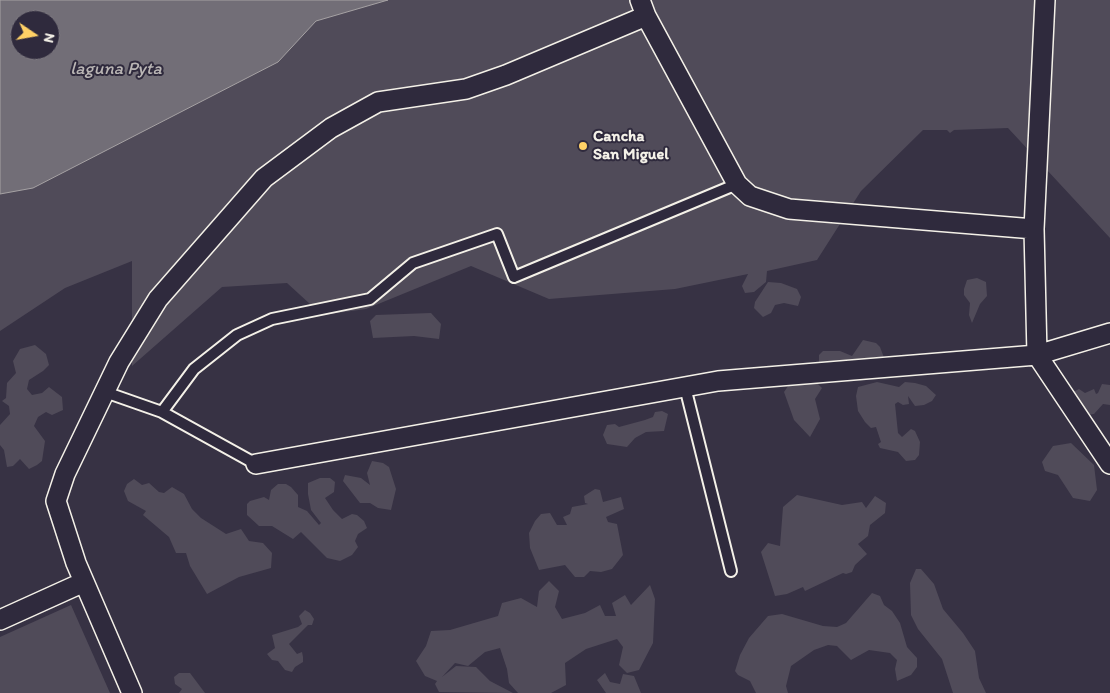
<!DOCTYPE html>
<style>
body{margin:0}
#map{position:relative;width:1110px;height:693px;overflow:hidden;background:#373244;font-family:Itim,sans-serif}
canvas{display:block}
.north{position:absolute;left:10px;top:10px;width:50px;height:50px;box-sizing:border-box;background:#2f2a3d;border:1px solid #7e7a81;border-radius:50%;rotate:102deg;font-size:14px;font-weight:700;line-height:20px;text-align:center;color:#f4f1e8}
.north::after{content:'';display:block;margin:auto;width:18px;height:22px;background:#ffd166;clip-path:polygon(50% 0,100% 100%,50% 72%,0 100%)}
</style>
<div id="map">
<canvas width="1110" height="693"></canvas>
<div class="north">N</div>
</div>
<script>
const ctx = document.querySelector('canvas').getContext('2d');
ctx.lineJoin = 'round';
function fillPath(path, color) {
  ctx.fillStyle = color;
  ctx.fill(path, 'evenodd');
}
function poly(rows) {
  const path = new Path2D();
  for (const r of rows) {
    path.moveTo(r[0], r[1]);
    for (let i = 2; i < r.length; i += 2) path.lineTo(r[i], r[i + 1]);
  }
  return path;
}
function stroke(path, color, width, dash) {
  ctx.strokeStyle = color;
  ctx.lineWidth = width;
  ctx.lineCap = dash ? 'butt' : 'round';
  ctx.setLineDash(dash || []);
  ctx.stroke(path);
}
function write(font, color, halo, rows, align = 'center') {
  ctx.font = font + ' Itim,sans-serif';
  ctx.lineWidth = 4;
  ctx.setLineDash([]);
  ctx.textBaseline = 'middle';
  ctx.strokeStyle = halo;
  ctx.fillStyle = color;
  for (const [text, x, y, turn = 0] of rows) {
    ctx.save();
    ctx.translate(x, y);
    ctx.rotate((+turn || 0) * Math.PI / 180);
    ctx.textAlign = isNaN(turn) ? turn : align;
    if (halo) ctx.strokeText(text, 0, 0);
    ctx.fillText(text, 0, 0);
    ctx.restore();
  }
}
fillPath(poly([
 [0,0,1110,0,1110,238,1008,128,954,130,950,133,947,130,923,130,861,191,817,260,767,271,766,282,754,292,745,293,742,286,748,274,675,289,549,299,471,266,366,309,322,315,287,283,222,287,132,366,132,261,65,288,0,331],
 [20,20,50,20,50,50,20,50],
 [977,278,986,282,987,296,980,304,972,323,969,315,970,303,964,295,964,289,967,280],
 [768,282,781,283,797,289,801,297,798,306,784,303,775,305,771,313,763,317,754,308,755,302],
 [431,313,441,324,439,339,414,336,373,338,370,321,376,315],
 [863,340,876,343,880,347,886,363,822,366,819,362,819,355,823,351,840,351,852,356],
 [35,345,46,354,49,365,43,371,29,380,27,389,32,395,42,393,49,387,62,397,63,410,52,415,46,412,38,417,34,426,45,441,42,461,37,465,29,469,20,459,13,466,7,467,4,450,0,445,0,425,10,414,9,406,2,401,6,398,7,383,16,373,13,361,20,349],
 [812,378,822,388,815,399,820,419,810,437,794,420,784,392,793,379],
 [877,382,899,387,905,382,915,383,926,386,936,395,932,401,924,405,915,406,908,396,909,404,903,405,898,402,895,404,898,433,902,437,911,429,915,431,920,442,919,455,915,460,906,461,898,452,880,448,878,444,881,442,876,427,871,428,865,422,858,411,856,396,858,387],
 [1102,384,1110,385,1110,405,1103,404,1094,414,1086,415,1072,402,1073,392,1079,389,1085,393,1094,389,1096,394,1098,393],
 [662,411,668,414,664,431,646,432,635,438,627,447,607,444,603,435,607,425,615,424,619,427,645,420,653,417,655,412],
 [1071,443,1094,465,1097,490,1090,501,1073,498,1058,475,1045,471,1042,462,1053,446],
 [372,461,383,463,389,467,396,489,391,510,378,508,370,503,360,503,343,481,345,475,361,478,370,485,367,473],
 [320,478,330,478,335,482,334,492,325,498,333,510,342,519,352,514,357,515,364,521,367,528,358,534,355,541,358,547,352,555,340,561,327,558,301,532,293,539,272,526,259,526,247,515,247,504,250,501,264,497,269,500,271,490,278,484,286,484,291,487,298,495,298,507,307,511,319,525,321,523,311,510,308,494,308,483],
 [134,479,142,485,149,483,159,492,164,493,172,487,184,494,192,509,201,518,226,534,241,529,249,541,263,543,272,553,271,568,239,577,207,594,190,566,186,553,176,553,169,537,143,515,146,511,128,501,124,491,127,484],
 [595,489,600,490,603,502,621,497,624,509,606,517,608,522,617,524,623,555,612,569,601,572,590,571,584,577,575,577,565,565,539,570,530,548,529,533,535,521,541,514,550,513,557,525,567,525,563,517,570,514,572,507,588,504,585,503,584,496],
 [797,495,842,505,862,502,866,508,875,496,886,503,885,513,870,525,868,536,858,544,867,554,855,565,852,572,846,574,843,573,805,591,803,587,787,594,775,596,761,552,768,543,780,546,783,507],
 [916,569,921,569,934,584,943,609,963,633,975,651,979,678,986,693,953,693,942,659,918,629,911,615,910,583],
 [549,581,559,591,555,607,562,619,585,613,600,605,605,616,616,616,612,603,625,595,631,605,650,585,655,599,653,643,639,670,627,673,619,665,623,647,617,639,586,649,565,663,566,685,551,693,518,693,509,683,507,669,500,648,485,652,468,666,455,663,442,677,456,666,476,667,490,681,513,693,439,692,435,684,437,681,425,676,416,661,426,646,431,631,450,630,498,616,502,603,521,598,537,607,539,591],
 [872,593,880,596,884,605,892,611,900,623,907,647,917,658,917,667,911,675,897,681,895,669,897,660,890,653,869,650,851,660,837,646,828,645,814,650,791,666,786,686,788,693,756,693,750,681,738,675,735,671,740,655,749,638,768,616,782,614,823,626,837,627,846,623],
 [71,605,110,693,0,693,0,637],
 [305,610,310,613,314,619,312,625,308,625,289,644,297,654,302,652,303,657,303,662,295,667,292,672,285,670,278,661,272,660,267,654,275,648,272,635,298,627,302,624,299,616],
 [179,673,190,673,205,693,179,693,182,689,175,684,174,677],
 [605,673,610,682,620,684,623,674,634,676,641,693,606,693,597,680]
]), '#504b59');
const water = poly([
 [0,0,388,0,316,21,278,62,33,188,0,194,0,0],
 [20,20,50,20,50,50,20,50,20,20]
]);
fillPath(water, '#726e77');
stroke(water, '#a6a2a4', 1);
const service = poly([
 [685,387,731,571],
 [105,392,162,412,256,464],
 [162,412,194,369,237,335,272,319,370,299,413,263,497,234,514,277,737,184]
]);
const minor = poly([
 [640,0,646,16,737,184,750,196,789,209,1034,229],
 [1045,0,1034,229,1037,355,1110,464],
 [256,464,718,381,1037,355,1110,333],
 [0,620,84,582],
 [132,693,76,563,56,501,65,474,119,362,158,299,264,178,331,128,378,102,466,89,506,75,646,16]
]);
stroke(service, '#f4f1e8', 14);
stroke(minor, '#f4f1e8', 22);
stroke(service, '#2f2a3d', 10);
stroke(minor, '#2f2a3d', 19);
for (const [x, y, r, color] of [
 [583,146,5,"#ffd166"]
]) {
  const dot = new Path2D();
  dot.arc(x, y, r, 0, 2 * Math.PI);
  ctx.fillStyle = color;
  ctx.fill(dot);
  stroke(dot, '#2f2a3d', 2);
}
write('bold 16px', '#f4f1e8', '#2f2a3d', [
 ["Cancha",593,137],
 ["San Miguel",593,155]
], 'left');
write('italic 18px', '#bab6b5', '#2f2a3d', [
 ["laguna Pyta",116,69]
]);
</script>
